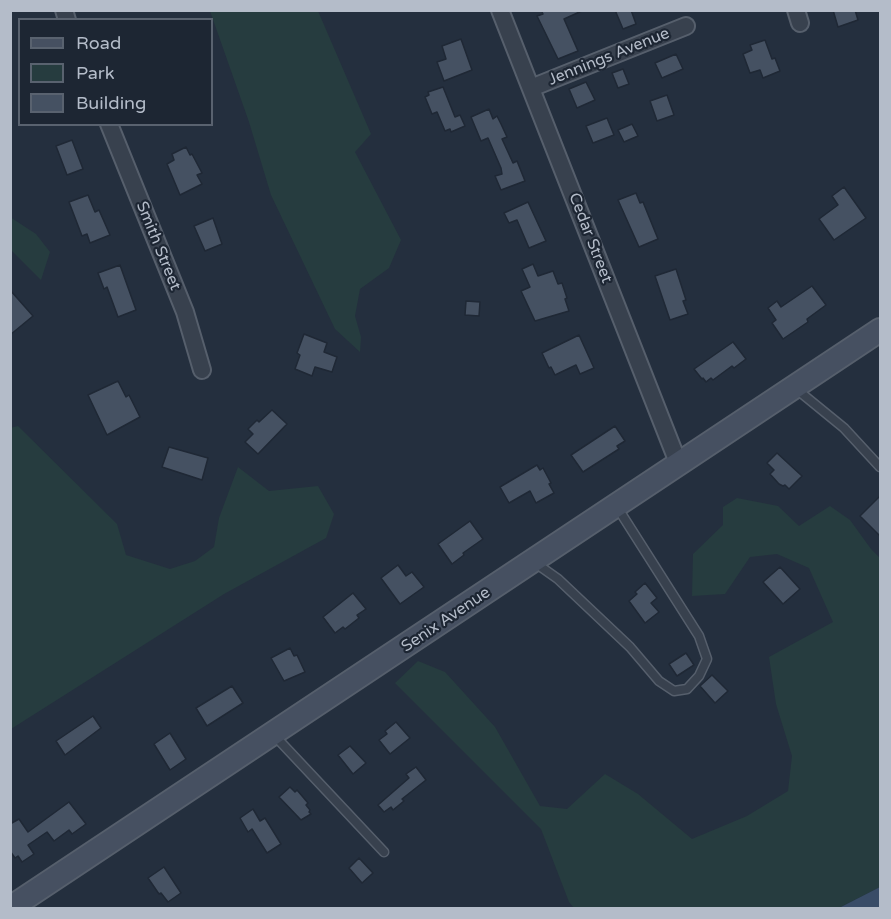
<!DOCTYPE html>
<style>
body{margin:0}
#map{position:relative;width:891px;height:919px;overflow:hidden;background:#242f3e;font-family:"Varela Round",sans-serif}
canvas{display:block}
.frame{position:absolute;inset:0;border:12px solid #b4bcc9;pointer-events:none}
.legend{position:absolute;left:18px;top:18px;width:195px;height:108px;box-sizing:border-box;background:#1d2633;border:2px solid #59626f;margin:0;padding:8px 10px;list-style:none;font-size:18px;color:#b4bcc9}
.legend li{display:flex;align-items:center;gap:12px;height:30px}
.legend b{width:30px;border:2px solid #59626f}
</style>
<div id="map">
<canvas width="891" height="919"></canvas>
<div class="frame"></div>
<ul class="legend">
<li><b style="height:8px;background:#465061"></b>Road</li>
<li><b style="height:16px;background:#263c3f"></b>Park</li>
<li><b style="height:16px;background:#455162"></b>Building</li>
</ul>
</div>
<script>
const ctx = document.querySelector('canvas').getContext('2d');
ctx.lineJoin = 'round';
function fillPath(path, color) {
  ctx.fillStyle = color;
  ctx.fill(path, 'evenodd');
}
function poly(rows) {
  const path = new Path2D();
  for (const r of rows) {
    path.moveTo(r[0], r[1]);
    for (let i = 2; i < r.length; i += 2) path.lineTo(r[i], r[i + 1]);
  }
  return path;
}
function stroke(path, color, width, dash) {
  ctx.strokeStyle = color;
  ctx.lineWidth = width;
  ctx.lineCap = dash ? 'butt' : 'round';
  ctx.setLineDash(dash || []);
  ctx.stroke(path);
}
function write(font, color, halo, rows, align = 'center') {
  ctx.font = font + ' "Varela Round",sans-serif';
  ctx.lineWidth = 4.5;
  ctx.setLineDash([]);
  ctx.textBaseline = 'middle';
  ctx.strokeStyle = halo;
  ctx.fillStyle = color;
  for (const [text, x, y, turn = 0] of rows) {
    ctx.save();
    ctx.translate(x, y);
    ctx.rotate((+turn || 0) * Math.PI / 180);
    ctx.textAlign = isNaN(turn) ? turn : align;
    if (halo) ctx.strokeText(text, 0, 0);
    ctx.fillText(text, 0, 0);
    ctx.restore();
  }
}
fillPath(poly([
 [210,11,318,11,371,134,355,152,401,240,389,268,360,289,355,316,361,337,360,352,335,329,271,195,249,122],
 [10,217,36,234,50,252,41,280,11,250],
 [18,426,117,524,126,555,170,569,195,561,214,547,219,518,238,467,269,491,318,486,334,514,326,538,224,594,11,729,10,428],
 [737,498,778,506,799,526,830,506,850,520,871,549,880,558,880,887,839,908,574,908,569,902,541,829,395,683,418,661,445,672,495,727,540,806,567,809,605,774,638,794,692,839,747,816,788,791,792,756,776,704,769,657,833,622,809,568,777,554,750,557,725,594,692,596,693,554,723,525,723,507]
]), '#263c3f');
fillPath(poly([
 [880,887,880,908,839,908]
]), '#394c67');
const building = poly([
 [541,10,584,10,564,19,578,51,558,59,537,16,543,14,541,10],
 [615,10,631,10,636,24,623,29,615,10],
 [833,10,855,10,858,20,838,27,833,10],
 [461,39,472,70,444,81,437,62,446,59,442,46,461,39],
 [765,40,772,59,775,58,780,71,763,78,760,70,750,73,743,54,752,50,750,45,765,40],
 [676,54,683,69,662,78,655,63,676,54],
 [623,69,629,84,618,88,612,73,623,69],
 [586,82,595,100,577,108,569,89,586,82],
 [443,87,455,117,460,115,465,126,451,132,450,129,445,131,437,112,432,114,425,97,429,95,428,92,443,87],
 [667,95,674,115,657,121,650,101,667,95],
 [489,109,493,119,497,116,501,124,507,137,502,139,513,163,517,161,525,181,501,190,495,176,502,174,501,168,488,138,481,141,471,117,489,109],
 [607,118,614,135,593,143,586,126,607,118],
 [632,124,638,136,624,142,618,130,632,124],
 [72,140,83,169,67,175,56,146,72,140],
 [186,147,190,155,192,154,202,173,197,175,202,184,180,195,167,164,174,160,172,154,186,147],
 [844,187,866,218,834,240,819,219,838,205,832,196,844,187],
 [636,193,640,203,643,202,658,239,639,247,618,200,636,193],
 [88,195,95,212,99,210,110,235,90,243,87,234,82,236,69,202,88,195],
 [528,202,546,241,529,248,517,220,509,223,504,213,528,202],
 [213,218,222,244,205,251,194,226,213,218],
 [533,264,538,276,553,271,558,284,562,283,567,298,565,299,569,311,535,321,521,291,530,287,522,269,533,264],
 [120,265,136,310,118,317,107,287,104,289,98,273,120,265],
 [676,269,686,300,683,301,688,314,670,320,655,276,676,269],
 [812,286,826,305,807,319,808,322,783,339,772,323,776,320,768,308,777,301,781,307,812,286],
 [10,290,33,316,10,335,10,290],
 [466,301,480,302,479,316,465,315,466,301],
 [304,334,327,343,324,352,337,357,332,372,315,367,312,376,295,369,300,355,297,353,304,334],
 [579,335,594,368,580,374,576,365,555,375,551,367,549,368,542,353,579,335],
 [733,342,746,359,734,368,732,366,713,380,711,378,706,382,703,378,702,379,694,369,733,342],
 [118,381,126,397,129,395,140,417,107,435,88,395,118,381],
 [272,410,287,424,258,454,245,442,253,434,248,429,257,420,259,422,272,410],
 [615,426,625,441,617,446,619,449,583,472,571,455,615,426],
 [169,447,208,458,202,480,162,467,169,447],
 [777,453,802,476,789,489,785,485,783,486,779,484,770,474,774,470,767,463,777,453],
 [537,465,540,470,543,468,551,483,549,484,554,493,536,503,530,491,509,503,500,487,537,465],
 [880,496,880,536,860,516,880,496],
 [470,521,483,539,463,553,464,555,452,564,438,544,470,521],
 [398,565,406,576,412,572,424,587,400,604,381,578,398,565],
 [780,567,800,589,783,604,763,582,780,567],
 [645,583,657,598,651,603,659,612,645,623,629,601,637,594,635,592,645,583],
 [353,593,366,609,357,615,359,618,345,629,343,627,335,633,323,617,353,593],
 [290,648,294,656,297,655,305,672,284,681,271,658,290,648],
 [686,653,694,665,677,676,669,664,686,653],
 [712,675,728,691,715,703,700,686,712,675],
 [232,686,243,703,207,726,196,708,232,686],
 [93,716,101,728,65,755,56,741,93,716],
 [396,722,410,738,390,754,379,740,387,734,385,731,396,722],
 [170,733,186,759,170,770,154,744,170,733],
 [350,746,366,763,353,774,338,755,350,746],
 [416,767,426,780,402,799,404,801,393,810,391,807,384,812,378,805,409,778,406,774,416,767],
 [290,787,295,792,297,790,308,803,306,805,310,810,309,812,311,814,301,820,279,797,290,787],
 [69,802,86,824,72,834,69,830,54,841,47,832,28,845,34,854,22,862,18,856,15,858,10,851,10,824,19,819,28,832,69,802],
 [253,809,260,821,265,818,281,844,267,853,252,829,248,832,240,818,253,809],
 [359,858,373,873,362,883,349,868,359,858],
 [164,867,181,893,168,902,161,893,159,894,148,878,164,867]
]);
fillPath(building, '#455162');
stroke(building, '#1f2835', 1.5);
const lane = poly([
 [795,388,844,428,880,467],
 [534,562,558,579,630,647,659,681,674,691,687,689,699,676,707,659,699,636,617,507],
 [274,735,384,852]
]);
const street = poly([
 [64,10,67,20],
 [500,10,679,465],
 [796,10,800,23],
 [531,88,686,26],
 [109,124,185,312,202,370]
]);
const secondary = poly([
 [10,908,880,330]
]);
stroke(lane, '#565f6c', 11);
stroke(street, '#565f6c', 20);
stroke(secondary, '#565f6c', 26);
stroke(lane, '#38414e', 8);
stroke(street, '#38414e', 16);
stroke(secondary, '#465061', 22);
write('16px', '#b4bcc9', '#1d2633', [
 ["Jennings Avenue",609,57,-22],
 ["Cedar Street",590,238,69],
 ["Smith Street",158,246,68],
 ["Senix Avenue",446,620,-34]
]);
</script>
